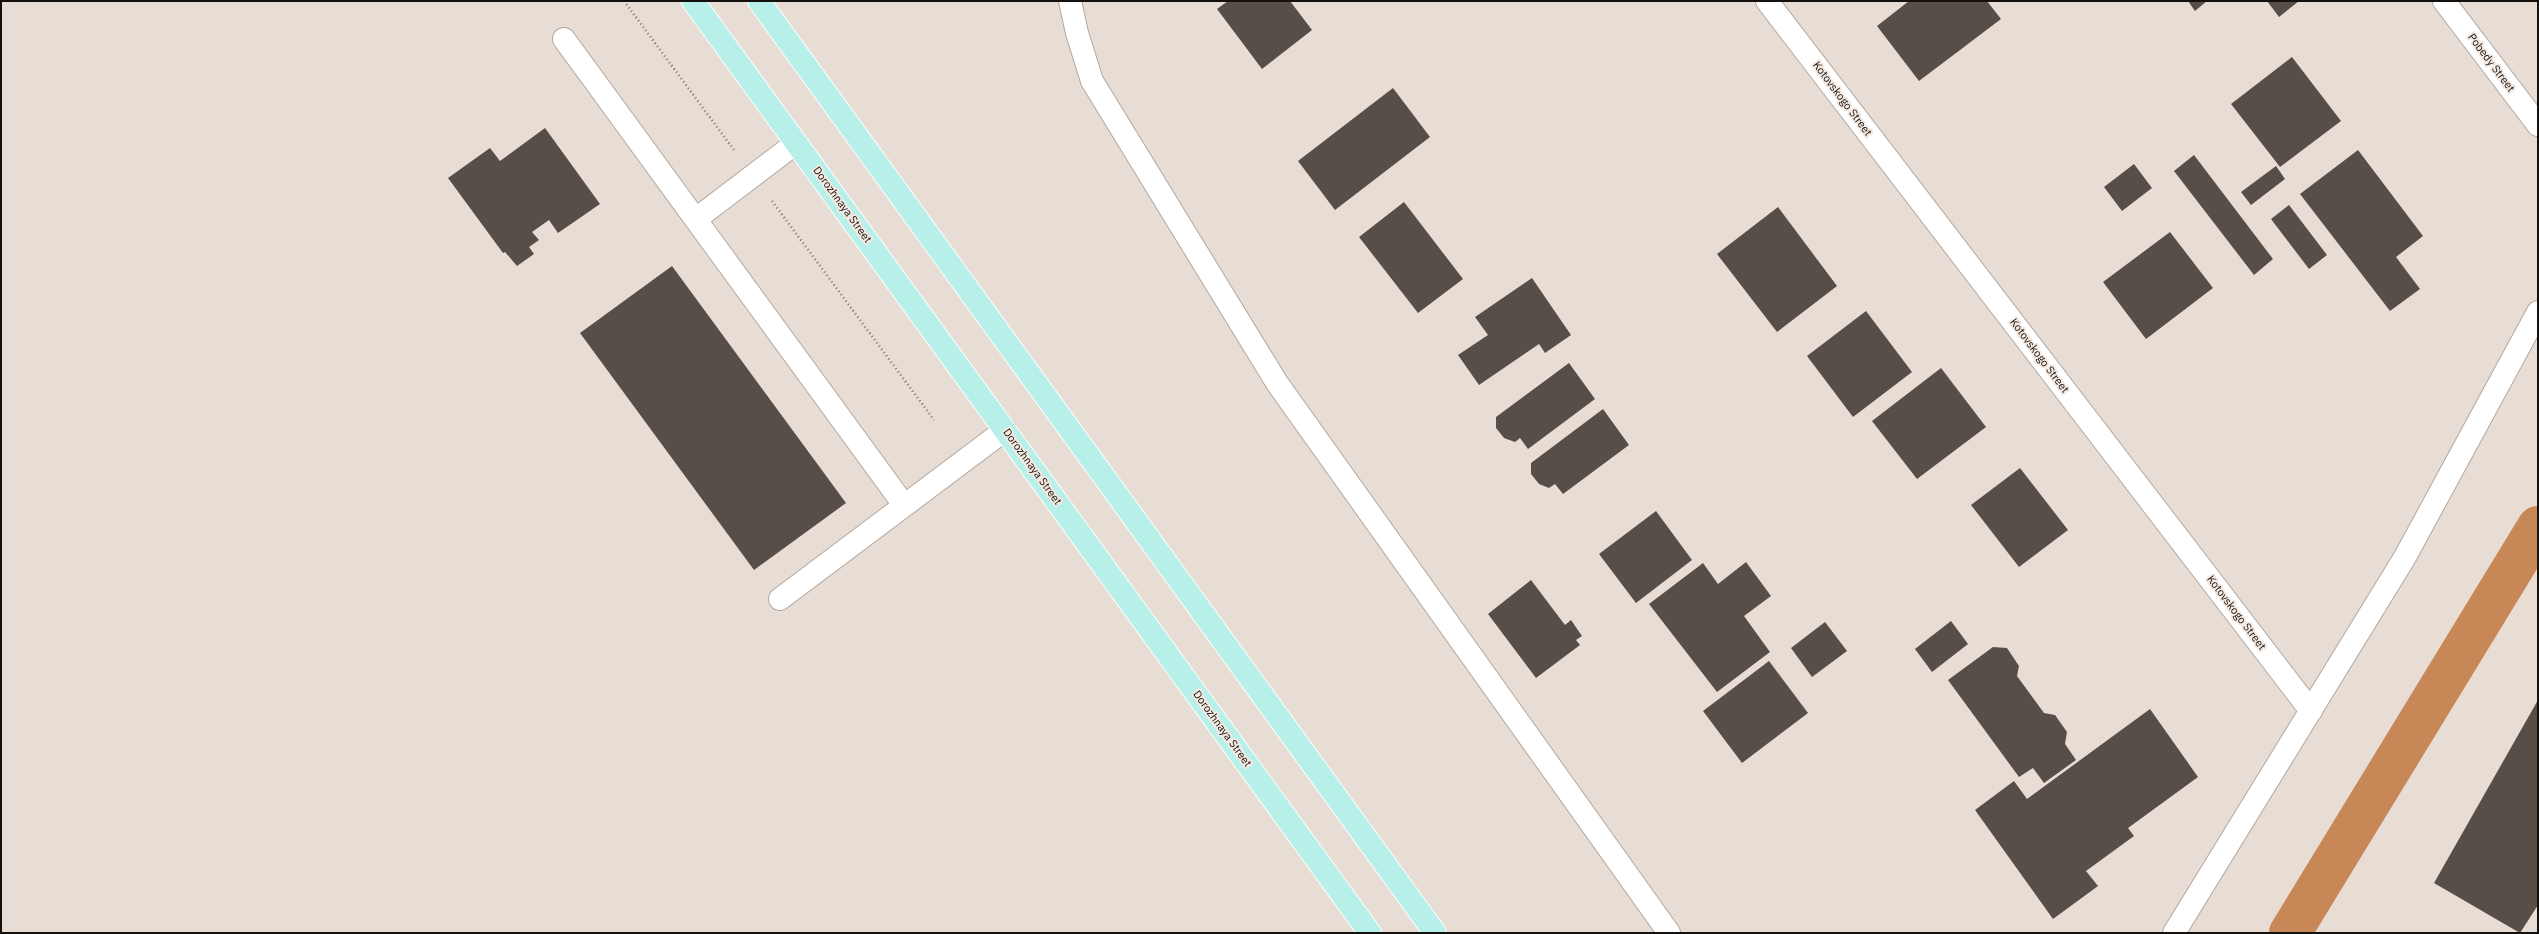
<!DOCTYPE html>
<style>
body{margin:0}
#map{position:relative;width:2539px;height:934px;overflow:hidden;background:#e8ddd5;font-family:"IBM Plex Sans",sans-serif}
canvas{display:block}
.frame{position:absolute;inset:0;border:2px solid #14100e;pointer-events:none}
</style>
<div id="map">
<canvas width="2539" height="934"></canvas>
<div class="frame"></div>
</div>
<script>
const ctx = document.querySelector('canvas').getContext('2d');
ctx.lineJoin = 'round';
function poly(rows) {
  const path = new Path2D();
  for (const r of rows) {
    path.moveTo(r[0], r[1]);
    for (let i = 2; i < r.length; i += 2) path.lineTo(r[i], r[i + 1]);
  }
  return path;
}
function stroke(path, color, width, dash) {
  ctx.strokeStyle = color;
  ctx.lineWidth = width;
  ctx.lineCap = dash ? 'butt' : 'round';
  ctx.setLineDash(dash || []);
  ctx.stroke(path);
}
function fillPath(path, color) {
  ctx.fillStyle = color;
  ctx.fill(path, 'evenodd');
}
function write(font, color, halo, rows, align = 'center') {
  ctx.font = font + ' "IBM Plex Sans",sans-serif';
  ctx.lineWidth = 4;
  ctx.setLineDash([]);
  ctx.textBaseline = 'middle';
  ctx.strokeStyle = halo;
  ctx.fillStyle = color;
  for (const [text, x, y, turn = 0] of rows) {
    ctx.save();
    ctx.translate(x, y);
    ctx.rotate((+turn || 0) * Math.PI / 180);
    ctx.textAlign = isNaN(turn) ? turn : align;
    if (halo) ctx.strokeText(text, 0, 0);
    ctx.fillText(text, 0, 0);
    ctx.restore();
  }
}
stroke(poly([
 [2290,933,2538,527]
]), '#c78757', 42);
fillPath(poly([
 [1228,1,1290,1,1312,30,1262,69,1217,9],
 [1909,1,1987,1,2001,19,1919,81,1877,26],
 [2188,1,2207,1,2195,11],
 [2267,1,2299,1,2279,17],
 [2292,57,2341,121,2280,167,2231,104],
 [1393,88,1430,137,1335,210,1298,161],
 [545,128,600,204,558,233,549,220,532,232,539,240,529,247,534,254,517,266,505,252,503,253,448,178,490,148,500,161],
 [2358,150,2423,236,2396,257,2420,289,2390,311,2300,194],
 [2194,155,2273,259,2254,275,2174,171],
 [2134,164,2152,188,2122,211,2104,187],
 [2276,166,2285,179,2251,205,2241,192],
 [1404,202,1463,279,1418,313,1359,237],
 [2289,205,2327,255,2309,269,2271,219],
 [1778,207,1837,286,1777,332,1717,254],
 [2170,232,2213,288,2146,339,2103,282],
 [672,266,846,503,754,570,580,333],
 [1532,278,1571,335,1545,353,1539,344,1479,385,1458,355,1488,335,1475,317],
 [1866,311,1912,372,1853,417,1807,356],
 [1569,363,1595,399,1528,449,1520,438,1515,442,1504,438,1496,428,1496,417],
 [1941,368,1986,427,1917,479,1872,421],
 [1603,409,1629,445,1563,494,1555,484,1549,488,1539,484,1531,474,1531,463],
 [2020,468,2068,530,2019,567,1971,505],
 [1656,511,1692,560,1636,603,1599,554],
 [1746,562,1771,596,1744,616,1770,652,1717,692,1649,604,1703,563,1718,584],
 [1531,580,1565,625,1571,620,1582,636,1576,640,1580,645,1536,678,1488,614],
 [1951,621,1968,644,1932,672,1915,649],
 [1825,622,1847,651,1812,677,1791,648],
 [1993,647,2007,648,2019,666,2017,676,2044,713,2055,715,2067,732,2065,744,2076,760,2044,783,2033,768,2019,777,1948,680],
 [1769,661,1808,713,1742,763,1703,711],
 [2538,700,2538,905,2520,933,2434,883],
 [2150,709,2198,777,2128,828,2134,836,2086,871,2098,886,2053,919,1975,810,2014,781,2027,799]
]), '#584e48');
const minor = poly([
 [1070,1,1077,33,1092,81,1277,383,1669,933],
 [1767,1,2311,711],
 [2444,1,2538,125],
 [564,39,904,505],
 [696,219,796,143],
 [780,599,1005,430],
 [2174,933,2405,557,2538,312]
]);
const major = poly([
 [693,1,1370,933],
 [759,1,1435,933]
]);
stroke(minor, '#b1a79f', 24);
stroke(major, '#fff', 24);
stroke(poly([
 [624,1,734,150],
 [772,201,934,420]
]), '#78716c', 2.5, [1, 3]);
stroke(minor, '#fff', 22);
stroke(major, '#b6f0e9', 22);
write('11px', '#14100e', '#f5eae2', [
 ["Pobedy Street",2491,63,53],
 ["Kotovskogo Street",1842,99,53],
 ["Dorozhnaya Street",842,205,54],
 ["Kotovskogo Street",2039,356,53],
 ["Dorozhnaya Street",1032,467,54],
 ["Kotovskogo Street",2236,613,53],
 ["Dorozhnaya Street",1222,729,54]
]);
</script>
